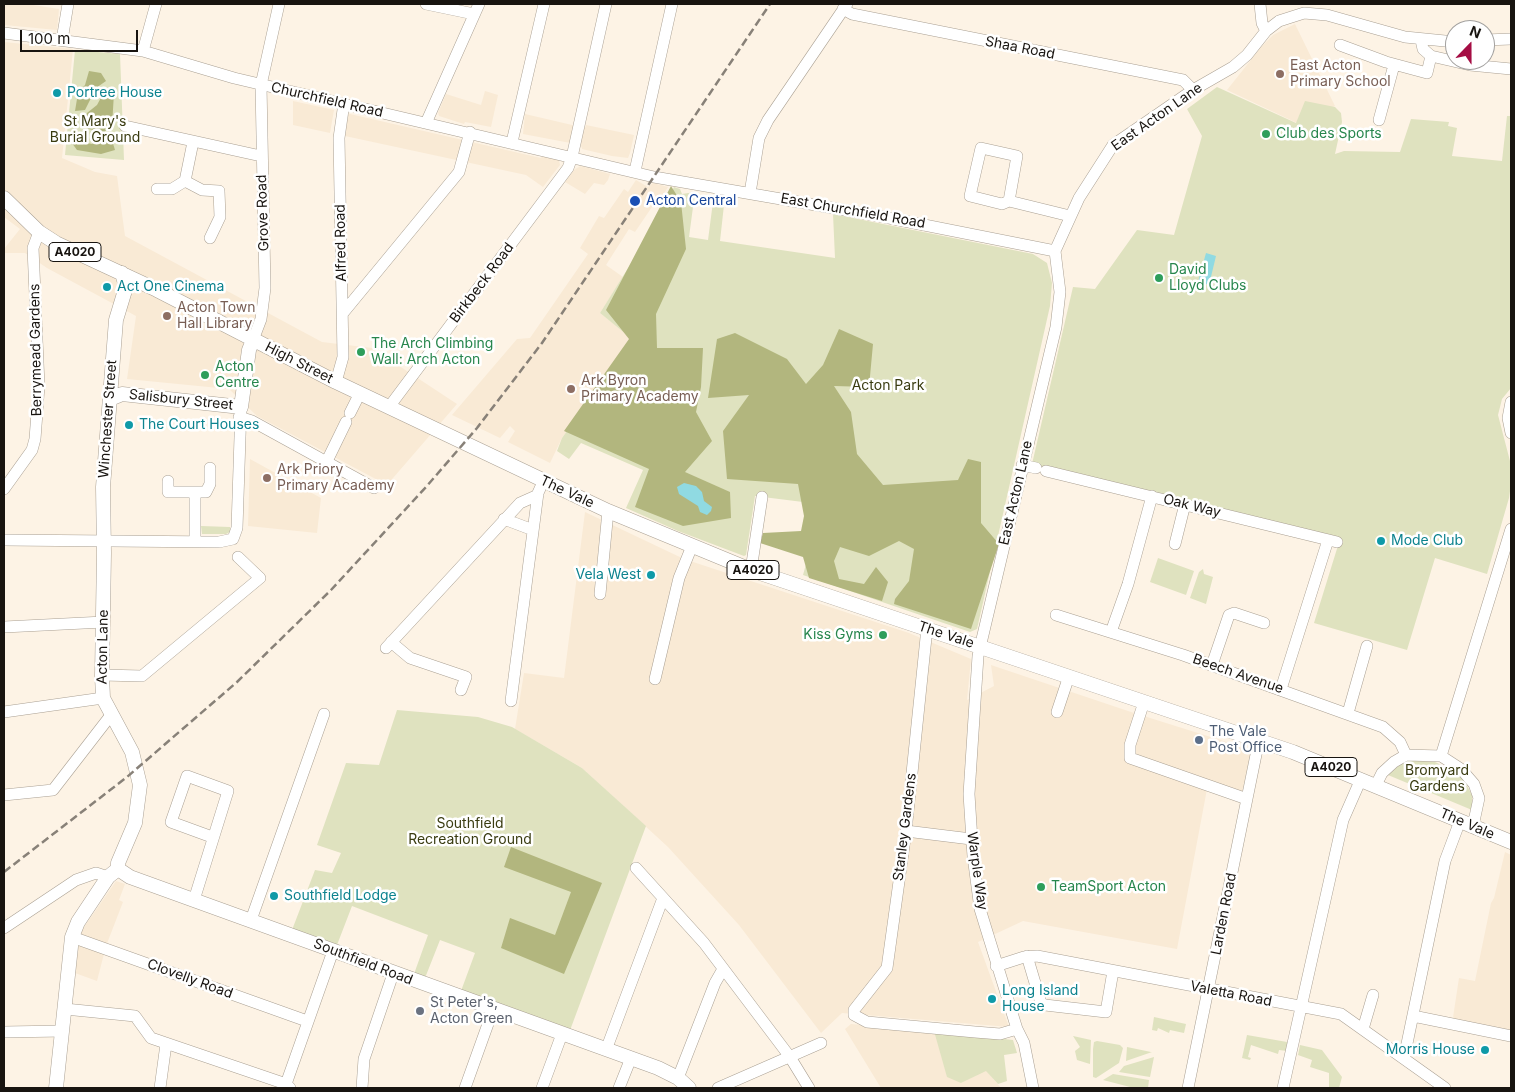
<!DOCTYPE html>
<style>
body{margin:0}
#map{position:relative;width:1515px;height:1092px;overflow:hidden;background:#fdf3e5;font-family:Inter,sans-serif}
canvas{display:block}
.frame{position:absolute;inset:0;border:5px solid #181410;pointer-events:none}
.north{position:absolute;left:1445px;top:20px;width:50px;height:50px;box-sizing:border-box;background:#fff;border:1px solid #a3a19f;border-radius:50%;rotate:22deg;font-size:14px;font-weight:700;line-height:20px;text-align:center;color:#181410}
.north::after{content:'';display:block;margin:auto;width:18px;height:22px;background:#a50d44;clip-path:polygon(50% 0,100% 100%,50% 72%,0 100%)}
.scale{position:absolute;left:20px;top:30px;width:118px;height:22px;box-sizing:border-box;border:2px solid #181410;border-top:0;padding-left:6px;font-size:15px;line-height:18px;white-space:nowrap;color:#181410;-webkit-text-stroke:4px #fff;paint-order:stroke}
</style>
<div id="map">
<canvas width="1515" height="1092"></canvas>
<div class="frame"></div>
<div class="north">N</div>
<div class="scale">100 m</div>
</div>
<script>
const ctx = document.querySelector('canvas').getContext('2d');
ctx.lineJoin = 'round';
function fillPath(path, color) {
  ctx.fillStyle = color;
  ctx.fill(path, 'evenodd');
}
function poly(rows) {
  const path = new Path2D();
  for (const r of rows) {
    path.moveTo(r[0], r[1]);
    for (let i = 2; i < r.length; i += 2) path.lineTo(r[i], r[i + 1]);
  }
  return path;
}
function stroke(path, color, width, dash) {
  ctx.strokeStyle = color;
  ctx.lineWidth = width;
  ctx.lineCap = dash ? 'butt' : 'round';
  ctx.setLineDash(dash || []);
  ctx.stroke(path);
}
function write(font, color, halo, rows, align = 'center') {
  ctx.font = font + ' Inter,sans-serif';
  ctx.lineWidth = 5;
  ctx.setLineDash([]);
  ctx.textBaseline = 'middle';
  ctx.strokeStyle = halo;
  ctx.fillStyle = color;
  for (const [text, x, y, turn = 0] of rows) {
    ctx.save();
    ctx.translate(x, y);
    ctx.rotate((+turn || 0) * Math.PI / 180);
    ctx.textAlign = isNaN(turn) ? turn : align;
    if (halo) ctx.strokeText(text, 0, 0);
    ctx.fillText(text, 0, 0);
    ctx.restore();
  }
}
fillPath(poly([
 [4,4,27,4,59,9,57,30,4,25],
 [1295,24,1335,106,1297,123,1227,90,1262,46,1273,35],
 [4,42,73,49,62,158,95,172,117,176,125,236,322,342,372,348,457,404,387,485,257,416,229,389,127,379,136,316,47,268,25,253,4,253,4,249,20,229,4,217],
 [485,91,498,95,491,127,465,122,464,124,439,116,438,113,446,94,481,105],
 [293,101,334,110,330,133,293,125],
 [350,114,541,158,543,156,559,160,560,165,543,187,526,175,345,136,348,115],
 [525,114,585,128,586,125,634,135,630,153,628,158,612,156,582,149,581,145,523,134],
 [581,166,610,174,608,180,604,185,594,183,585,194,565,182,575,169],
 [636,180,648,187,653,183,668,187,657,205,654,204,635,232,629,229,606,265,623,277,600,313,633,339,562,438,550,463,508,442,515,431,510,426,500,438,452,415,517,339,530,338,588,254,580,248,599,216,604,218,624,189,628,192],
 [250,459,321,498,317,533,248,526],
 [585,512,684,559,909,633,971,659,967,700,994,686,991,665,1131,712,1252,750,1241,796,1129,760,1207,789,1177,949,1023,921,978,942,1009,1027,842,1013,821,1033,739,925,668,847,582,768,515,729,524,673,564,678],
 [1505,852,1511,855,1511,1036,1452,1024,1459,978,1475,981,1491,903,1494,898],
 [116,881,125,884,119,900,123,902,106,946,97,981,75,973,80,933],
 [851,1024,934,1031,961,1083,986,1070,1001,1088,881,1088,845,1029]
]), '#f9ead5');
fillPath(poly([
 [75,50,120,54,124,160,65,155],
 [1217,87,1296,123,1305,101,1335,107,1341,113,1342,122,1335,154,1344,151,1400,152,1411,119,1449,122,1448,126,1457,128,1452,156,1502,161,1507,116,1511,116,1511,388,1502,399,1498,415,1510,461,1511,484,1509,498,1487,574,1435,558,1407,650,1314,623,1340,539,1032,464,1073,287,1095,289,1137,230,1174,235,1202,136,1187,109],
 [674,187,680,189,682,194,695,192,689,237,708,240,714,194,725,196,720,241,835,258,833,214,1033,254,1047,263,1052,283,1050,306,977,629,970,632,803,575,817,524,811,503,755,496,746,555,744,556,678,531,626,508,643,470,581,443,569,459,557,451,562,438,632,339,600,313,658,220],
 [201,526,230,527,230,532,226,534,202,534],
 [1158,558,1194,571,1186,595,1150,582],
 [1203,569,1204,574,1213,577,1206,604,1190,598,1199,572],
 [397,710,478,717,512,727,582,768,646,826,569,1033,461,991,475,953,440,940,425,978,414,974,428,935,352,906,337,945,292,930,315,870,332,873,341,853,317,845,346,763,379,765],
 [1411,760,1435,762,1454,771,1463,778,1472,795,1472,810,1388,775,1402,763],
 [1154,1017,1186,1024,1184,1033,1170,1030,1169,1033,1158,1028,1157,1031,1152,1030],
 [934,1031,1013,1040,1017,1053,1004,1055,1007,1081,998,1084,986,1071,961,1083,947,1077],
 [1247,1035,1287,1042,1287,1051,1279,1050,1278,1054,1251,1045,1248,1057,1251,1058,1250,1060,1242,1058],
 [1073,1036,1091,1040,1090,1064,1077,1060,1075,1051,1080,1047],
 [1097,1041,1120,1045,1123,1048,1119,1063,1096,1078,1093,1077,1093,1049,1094,1042],
 [1300,1045,1322,1050,1342,1077,1339,1088,1329,1087,1329,1073,1310,1067,1312,1060,1298,1055],
 [1127,1047,1151,1052,1152,1052,1126,1061],
 [1154,1057,1150,1077,1119,1072,1124,1066],
 [1113,1074,1149,1080,1148,1088,1134,1088,1103,1080]
]), '#dfe2bf');
fillPath(poly([
 [89,71,101,73,106,81,96,88,85,110,75,111,78,93,85,85],
 [104,92,114,93,112,126,104,132,83,128,87,113,97,105],
 [111,137,115,150,101,154,77,150,69,139,92,144,101,138],
 [671,186,681,202,686,249,656,314,657,348,703,348,701,387,696,412,712,441,685,472,730,492,731,518,683,526,635,507,649,469,564,431,629,339,606,310],
 [839,329,873,344,869,387,834,386,851,412,857,454,883,485,958,480,968,459,981,462,981,523,999,544,971,629,894,604,895,599,909,581,914,549,899,541,869,556,840,547,834,561,839,579,864,584,876,567,888,582,882,601,809,578,803,557,760,543,763,533,801,531,804,516,798,484,727,479,723,431,749,395,708,398,717,339,735,333,787,359,806,384,823,365],
 [511,847,602,883,564,974,501,948,510,918,555,935,571,892,504,867]
]), '#b2b67e');
fillPath(poly([
 [1206,253,1216,256,1209,285,1198,282],
 [684,483,696,486,702,492,704,501,712,507,711,511,707,515,700,512,698,506,679,494,677,487]
]), '#90dae2');
const minor = poly([
 [426,4,474,14],
 [1260,4,1262,23,1266,31],
 [843,9,852,14,1183,80,1193,90],
 [4,33,143,51,234,78,654,177,879,216,1055,251],
 [62,40,68,4],
 [1421,40,1423,49,1431,56,1470,65,1511,69],
 [1485,40,1511,39],
 [1340,45,1386,62,1427,73,1431,56],
 [143,51,156,4],
 [1379,120,1394,65],
 [426,123,479,4],
 [125,126,261,156],
 [512,142,544,4],
 [635,171,672,4],
 [185,181,193,142],
 [157,189,172,189,185,181,202,190,219,191,220,217,210,238],
 [750,193,759,138,768,120,847,4],
 [1009,201,1002,204,970,196,981,148,1017,156,1009,201,1070,216],
 [343,313,459,172,470,132],
 [253,340,261,319,265,288,261,85,279,4],
 [336,382,343,357,339,138,344,103],
 [1511,402,1508,418,1511,433],
 [389,407,568,168,572,157,606,4],
 [350,413,360,393],
 [239,417,252,421,374,488],
 [326,463,346,422],
 [1022,465,1036,468],
 [1046,471,1337,542],
 [168,481,168,492,206,492,210,484,210,468],
 [4,489,32,450,35,439,39,386,33,248,39,232],
 [504,519,533,530],
 [4,540,219,542,233,539,237,528,241,407],
 [195,542,195,494],
 [1175,544,1185,504],
 [751,570,762,497],
 [600,594,608,511],
 [1056,615,1183,655,1383,727,1400,742,1406,755],
 [4,627,104,622],
 [927,628,906,831,887,968,854,1010,854,1015,867,1022,975,1032,1000,1034,1017,1029],
 [1111,632,1128,584,1152,496],
 [391,642,410,658,466,677,461,690],
 [386,648,520,503,538,495],
 [1212,665,1229,615,1234,613,1264,623],
 [102,675,142,676,260,578,238,557],
 [655,679,679,578,692,546],
 [1281,689,1328,540],
 [511,701,538,493,543,482],
 [1144,702,1130,745,1130,758,1247,799],
 [4,712,103,698],
 [1057,712,1069,676],
 [1348,713,1367,646],
 [1441,756,1511,529],
 [1376,785,1382,773,1394,762,1406,755,1441,756,1461,769,1474,784,1479,798,1473,826],
 [4,795,53,790,111,715],
 [906,831,971,839],
 [636,868,704,943,790,1057,809,1088],
 [194,900,228,791,187,776,171,822,212,837],
 [251,920,324,714],
 [4,928,76,880,96,873,108,877],
 [72,937,307,1021],
 [1027,956,1041,1003,1045,1005,1106,1012,1113,971],
 [996,966,1024,957,1037,956,1341,1014,1445,1088],
 [65,1009,135,1016,151,1038,286,1084],
 [1413,1016,1511,1036],
 [1363,1029,1373,995],
 [4,1032,63,1031],
 [606,1050,663,898],
 [1404,1058,1445,861,1460,821],
 [678,1078,715,983,723,969],
 [160,1088,166,1044],
 [290,1088,286,1084,333,951],
 [362,1088,364,1059,393,974],
 [465,1088,493,1010],
 [542,1088,562,1034],
 [619,1088,631,1058],
 [718,1088,821,1043],
 [1033,1088,1024,1043,1017,1029,980,909,973,856,969,794,978,656,1056,327,1060,292,1055,251,1079,198,1113,145,1193,90,1233,67,1247,55,1266,31,1279,21,1304,13,1327,15,1405,37,1455,42],
 [1188,1088,1259,740],
 [1283,1088,1343,820,1361,779]
]);
const major = poly([
 [4,198,39,232,56,243,157,290,336,382,608,511,751,570,1293,752,1511,842],
 [110,399,122,394,241,407,249,350,253,340],
 [118,869,130,877,658,1068,678,1078,689,1088],
 [118,869,118,863,135,823,140,785,132,752,103,698,102,675,104,553,103,487,116,320,126,287,122,273],
 [56,1088,72,937,78,922,108,877,118,869]
]);
stroke(minor, '#aaa093', 12);
stroke(major, '#aaa093', 15);
stroke(minor, '#fff', 11);
stroke(major, '#fff', 14);
stroke(poly([
 [4,872,127,777,237,682,331,590,426,487,477,428,542,343,770,4]
]), '#888178', 2.5, [8, 4]);
for (const [x, y, r, color] of [
 [1280,74,5,"#8d6e63"],
 [57,93,5,"#0f9aa8"],
 [1266,134,5,"#2e9e5b"],
 [635,201,6,"#1a4fb4"],
 [1159,278,5,"#2e9e5b"],
 [107,287,5,"#0f9aa8"],
 [167,316,5,"#8d6e63"],
 [361,352,5,"#2e9e5b"],
 [205,375,5,"#2e9e5b"],
 [571,389,5,"#8d6e63"],
 [129,425,5,"#0f9aa8"],
 [267,478,5,"#8d6e63"],
 [1381,541,5,"#0f9aa8"],
 [651,575,5,"#0f9aa8"],
 [883,635,5,"#2e9e5b"],
 [1199,740,5,"#5c6f8a"],
 [1041,887,5,"#2e9e5b"],
 [274,896,5,"#0f9aa8"],
 [992,999,5,"#0f9aa8"],
 [420,1011,5,"#6b7280"],
 [1485,1050,5,"#0f9aa8"]
]) {
  const dot = new Path2D();
  dot.arc(x, y, r, 0, 2 * Math.PI);
  ctx.fillStyle = color;
  ctx.fill(dot);
  stroke(dot, '#fff', 2);
}
for (const [x, y, w] of [
 [75,252,52],
 [753,570,52],
 [1331,767,52]
]) {
  const box = new Path2D();
  box.roundRect(x - w / 2, y - 9.5, w, 19, 4);
  ctx.fillStyle = '#fff';
  ctx.fill(box);
  stroke(box, '#181410', 1);
}
write('bold 12px', '#181410', null, [
 ["A4020",75,252],
 ["A4020",753,570],
 ["A4020",1331,767]
]);
write('14px', '#181410', '#fff', [
 ["Shaa Road",1020,48,11],
 ["Churchfield Road",327,100,13],
 ["East Acton Lane",1157,117,-35],
 ["East Churchfield Road",853,211,10],
 ["Grove Road",263,213,-92],
 ["Alfred Road",341,243,-91],
 ["Birkbeck Road",482,283,-53],
 ["Berrymead Gardens",36,350,-91],
 ["High Street",299,363,27],
 ["Salisbury Street",181,400,6],
 ["Winchester Street",108,419,-86],
 ["The Vale",567,492,25],
 ["East Acton Lane",1016,493,-77],
 ["Oak Way",1192,506,14],
 ["The Vale",946,635,18],
 ["Acton Lane",103,647,-89],
 ["Beech Avenue",1238,674,19],
 ["The Vale",1467,824,23],
 ["Stanley Gardens",905,827,-83],
 ["Warple Way",977,871,82],
 ["Larden Road",1224,914,-79],
 ["Southfield Road",363,962,21],
 ["Clovelly Road",190,979,20],
 ["Valetta Road",1231,994,11]
]);
write('14px', '#785e54', '#fff', [
 ["East Acton",1290,66],
 ["Primary School",1290,82],
 ["Acton Town",177,308],
 ["Hall Library",177,324],
 ["Ark Byron",581,381],
 ["Primary Academy",581,397],
 ["Ark Priory",277,470],
 ["Primary Academy",277,486]
], 'left');
write('14px', '#0d838f', '#fff', [
 ["Portree House",67,93],
 ["Act One Cinema",117,287],
 ["The Court Houses",139,425],
 ["Mode Club",1391,541],
 ["Vela West",641,575,"right"],
 ["Southfield Lodge",284,896],
 ["Long Island",1002,991],
 ["House",1002,1007],
 ["Morris House",1475,1050,"right"]
], 'left');
write('14px', '#3a3c11', '#fff', [
 ["St Mary's",95,122],
 ["Burial Ground",95,138],
 ["Acton Park",888,386],
 ["Bromyard",1437,771],
 ["Gardens",1437,787],
 ["Southfield",470,824],
 ["Recreation Ground",470,840]
]);
write('14px', '#27864d', '#fff', [
 ["Club des Sports",1276,134],
 ["David",1169,270],
 ["Lloyd Clubs",1169,286],
 ["The Arch Climbing",371,344],
 ["Wall: Arch Acton",371,360],
 ["Acton",215,367],
 ["Centre",215,383],
 ["Kiss Gyms",873,635,"right"],
 ["TeamSport Acton",1051,887]
], 'left');
write('14px', '#164399', '#fff', [
 ["Acton Central",646,201]
], 'left');
write('14px', '#4e5e75', '#fff', [
 ["The Vale",1209,732],
 ["Post Office",1209,748]
], 'left');
write('14px', '#5b616d', '#fff', [
 ["St Peter's,",430,1003],
 ["Acton Green",430,1019]
], 'left');
</script>
